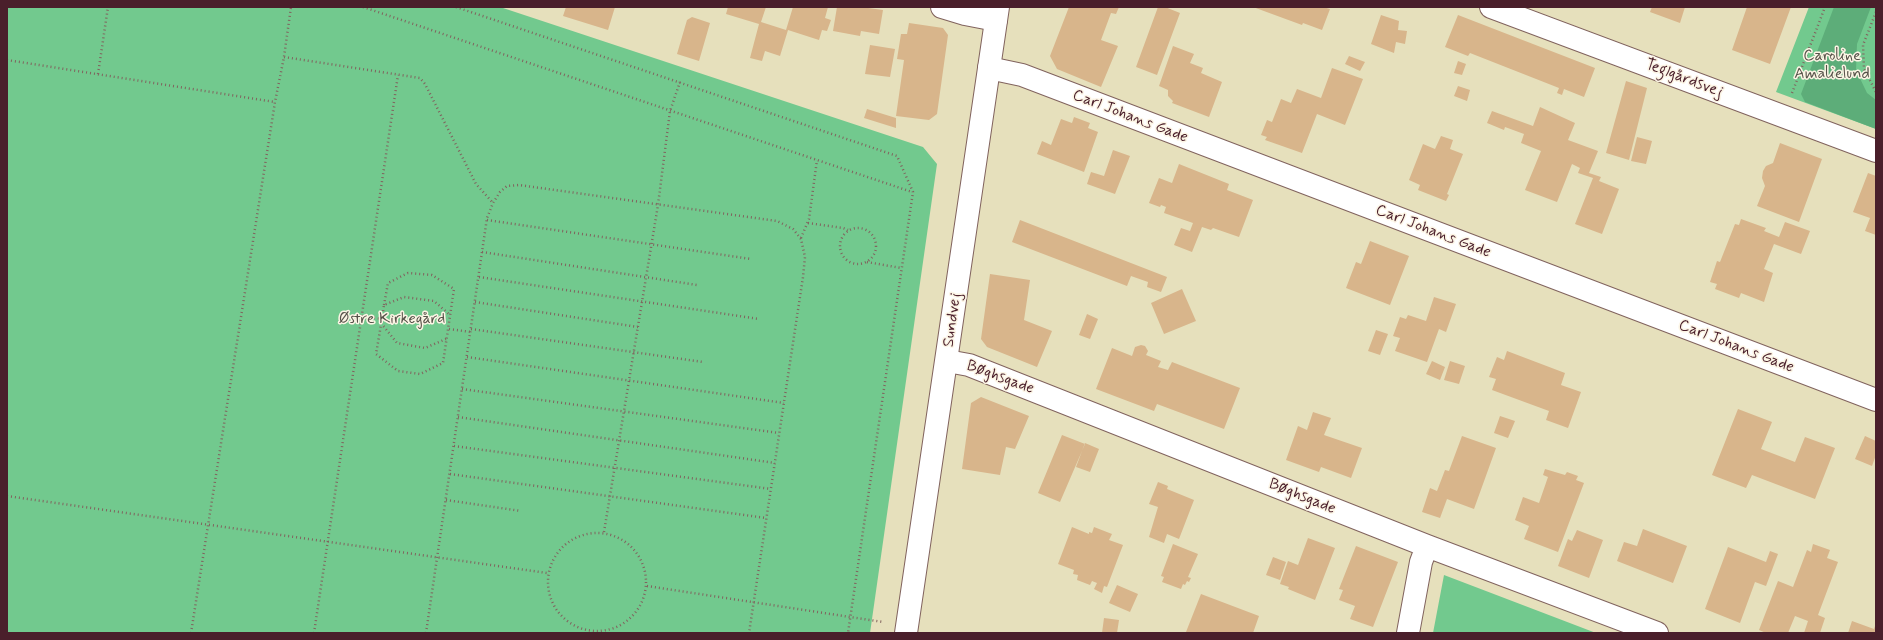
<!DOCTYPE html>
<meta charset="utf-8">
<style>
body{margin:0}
#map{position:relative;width:1883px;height:640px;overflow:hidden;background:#e6e0bc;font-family:Mynerve,sans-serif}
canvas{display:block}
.frame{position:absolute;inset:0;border:8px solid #4a1f2b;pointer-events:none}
</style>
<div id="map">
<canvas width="1883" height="640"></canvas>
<div class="frame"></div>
</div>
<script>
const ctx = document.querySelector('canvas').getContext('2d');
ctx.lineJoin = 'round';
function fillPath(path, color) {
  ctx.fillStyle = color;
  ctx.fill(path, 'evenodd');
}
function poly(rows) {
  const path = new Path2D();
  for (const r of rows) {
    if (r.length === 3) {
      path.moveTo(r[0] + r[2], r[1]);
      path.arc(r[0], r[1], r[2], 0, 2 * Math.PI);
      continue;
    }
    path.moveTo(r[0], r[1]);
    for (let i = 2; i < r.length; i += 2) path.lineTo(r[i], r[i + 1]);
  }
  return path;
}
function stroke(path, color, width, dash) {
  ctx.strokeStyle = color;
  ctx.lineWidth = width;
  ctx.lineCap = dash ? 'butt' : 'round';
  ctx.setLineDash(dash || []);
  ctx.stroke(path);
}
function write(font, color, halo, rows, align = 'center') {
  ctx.font = font + ' Mynerve,sans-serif';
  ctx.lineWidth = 3;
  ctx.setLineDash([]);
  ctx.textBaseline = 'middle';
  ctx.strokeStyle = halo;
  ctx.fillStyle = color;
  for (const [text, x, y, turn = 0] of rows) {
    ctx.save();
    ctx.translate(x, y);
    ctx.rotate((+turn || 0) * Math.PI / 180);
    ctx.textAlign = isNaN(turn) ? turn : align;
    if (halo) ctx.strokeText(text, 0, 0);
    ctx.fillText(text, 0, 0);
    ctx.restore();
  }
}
fillPath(poly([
 [7,7,500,7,923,147,937,164,870,633,7,633],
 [1809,7,1876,7,1876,129,1776,92],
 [1444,575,1596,633,1433,633]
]), '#72c98e');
fillPath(poly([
 [1834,7,1871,7,1857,44,1856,70,1867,93,1876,100,1876,129,1805,102,1801,94]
]), '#5dad79');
fillPath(poly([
 [566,7,615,7,608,30,563,16],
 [728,7,766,7,761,22,786,30,793,7,828,7,825,18,831,20,827,31,822,30,819,40,788,30,780,56,765,51,762,61,750,58,759,24,726,14],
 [837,7,861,7,883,10,879,34,861,31,860,36,833,31],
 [1069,7,1119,7,1116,14,1111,13,1101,40,1118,46,1101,87,1057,69,1050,56],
 [1158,7,1165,7,1180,13,1157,75,1136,67],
 [1253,7,1323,7,1330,9,1322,30,1303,23,1302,25],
 [1652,7,1685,7,1680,23,1650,12],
 [1747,7,1791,7,1770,64,1732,50],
 [1381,15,1399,21,1398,30,1407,31,1405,44,1396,42,1394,53,1371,44],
 [1458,15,1595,68,1584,97,1564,89,1562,95,1557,93,1559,88,1470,53,1468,56,1445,47],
 [692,17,710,23,699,61,677,54,687,20],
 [909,23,943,28,948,35,937,114,929,120,896,116,904,60,897,59,901,34,907,34],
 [870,45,895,49,890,77,865,74],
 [1173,46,1194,54,1190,63,1203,68,1201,73,1222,82,1209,117,1172,103,1173,101,1168,96,1168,90,1159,86],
 [1349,56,1365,62,1360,71,1345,64],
 [1458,61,1466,64,1462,75,1454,73],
 [1332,68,1363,79,1345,125,1317,114,1302,153,1265,140,1267,137,1261,135,1267,120,1272,122,1281,99,1291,103,1297,89,1321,98],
 [1626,81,1647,88,1629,160,1606,153],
 [1458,86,1470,90,1467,101,1454,96],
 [1540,107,1575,123,1568,140,1598,151,1589,173,1601,177,1599,181,1619,189,1602,234,1575,224,1593,178,1578,173,1580,168,1572,164,1557,202,1525,190,1541,151,1521,143,1524,134,1505,127,1504,130,1487,123,1492,111,1533,126],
 [867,109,896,118,896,128,864,118],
 [1074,117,1090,123,1088,128,1098,132,1084,172,1037,154,1042,141,1051,145,1061,119,1072,123],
 [1441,136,1453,140,1450,149,1463,154,1447,194,1449,195,1446,201,1418,190,1420,185,1409,180,1423,144,1435,149],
 [1637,137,1652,141,1646,164,1631,161],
 [1780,143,1822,159,1799,222,1757,206,1765,186,1762,178,1763,171,1766,166,1773,163],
 [1113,150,1130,156,1115,194,1087,184,1091,172,1104,176],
 [1179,164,1229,184,1227,190,1253,200,1239,237,1213,228,1211,230,1202,227,1192,252,1174,245,1181,228,1190,231,1193,223,1164,213,1166,207,1161,205,1160,207,1149,203,1159,178,1172,183],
 [1868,173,1876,176,1876,235,1865,231,1870,218,1853,212],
 [1741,219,1766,228,1764,231,1779,237,1785,222,1810,231,1801,254,1774,244,1764,269,1773,273,1764,302,1741,293,1739,298,1715,289,1717,284,1710,282,1717,261,1720,262,1735,224,1739,225],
 [1020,220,1167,277,1161,292,1147,287,1148,282,1131,276,1127,286,1012,242],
 [1370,241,1409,256,1390,305,1346,288,1356,262,1361,264],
 [990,274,1030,280,1024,320,1052,331,1037,367,987,347,981,339],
 [1182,289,1196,321,1164,334,1151,303],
 [1434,297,1456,304,1446,332,1439,329,1427,362,1395,351,1400,338,1393,336,1400,317,1406,319,1408,315,1426,321],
 [1087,314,1098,319,1090,339,1079,335],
 [1376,330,1388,334,1380,355,1368,351],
 [1141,345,1145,346,1148,351,1146,355,1161,361,1158,367,1168,370,1172,362,1240,388,1224,429,1157,404,1154,411,1096,389,1112,348,1132,356,1135,347],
 [1507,351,1565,373,1561,385,1581,392,1568,428,1546,420,1549,411,1492,390,1496,379,1489,377,1497,357,1504,360],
 [1432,361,1445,367,1440,380,1426,374],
 [1450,361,1465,366,1459,384,1444,380],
 [981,397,1029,416,1015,449,1006,447,1000,475,962,469,971,403],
 [1738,409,1772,422,1761,449,1795,462,1805,437,1835,448,1815,499,1752,475,1746,488,1712,475],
 [1313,412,1331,418,1324,435,1362,448,1351,478,1321,467,1319,472,1286,460,1298,426,1307,430],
 [1500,416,1515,421,1508,438,1494,433],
 [1062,435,1085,444,1060,502,1038,493],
 [1462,436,1496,448,1474,509,1447,499,1440,518,1422,512,1430,488,1437,491,1445,470,1449,471],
 [1865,436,1876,441,1876,455,1872,466,1855,459],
 [1085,443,1099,449,1090,472,1076,467],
 [1545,469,1565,475,1567,472,1578,476,1576,480,1584,483,1558,552,1524,539,1529,526,1515,520,1523,497,1539,503,1548,477,1543,475],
 [1158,482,1168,486,1167,489,1194,500,1179,539,1167,534,1164,543,1149,537,1158,507,1149,504],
 [1072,527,1089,534,1089,532,1092,533,1094,527,1112,534,1109,540,1123,545,1107,587,1104,586,1102,593,1094,589,1097,583,1092,581,1090,585,1077,580,1078,575,1073,574,1074,570,1058,564],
 [1643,529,1687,546,1673,583,1617,561,1624,542,1637,546],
 [1577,530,1603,540,1589,578,1558,566,1568,539,1572,541],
 [1308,538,1335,548,1315,600,1288,589,1289,587,1280,584,1288,561,1298,565],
 [1173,544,1198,554,1188,577,1191,578,1189,582,1187,581,1185,585,1183,584,1181,589,1162,582,1164,577,1161,576],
 [1813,544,1830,550,1827,558,1838,562,1818,615,1825,618,1820,633,1804,633,1808,621,1795,616,1788,633,1766,633,1759,630,1778,581,1793,587,1807,550,1811,552],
 [1356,546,1398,562,1373,627,1350,619,1355,606,1339,600,1343,590,1339,589],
 [1728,547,1766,562,1770,551,1778,554,1766,586,1755,582,1740,623,1705,609],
 [1273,557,1286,562,1280,580,1266,575],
 [1117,585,1138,594,1130,612,1109,603],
 [1201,594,1259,616,1253,633,1186,632],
 [1104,618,1119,620,1117,633,1102,633],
 [1852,621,1874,629,1876,623,1876,633,1848,633]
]), '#d8b58b');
const minor = poly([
 [942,7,965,14,996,20],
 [1491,7,1876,151],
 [989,68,1022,75,1876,400],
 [947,361,969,365,1427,546,1657,633],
 [1408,633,1421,562,1427,546]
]);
const tertiary = poly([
 [906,633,998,7]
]);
stroke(minor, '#81635e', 24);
stroke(tertiary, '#81635e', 24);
stroke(poly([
 [363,7,912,192],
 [456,7,897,156,913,192,848,633],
 [1876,12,1863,45,1864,69,1876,92],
 [284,57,420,78,425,84,476,184,493,203],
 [7,60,275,102],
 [98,74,108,7],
 [1792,93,1825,7],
 [487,220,751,259],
 [808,223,843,228,848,230],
 [858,246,18],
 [801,238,809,219,817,160],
 [482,252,697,285],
 [867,262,901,268],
 [479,277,759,319],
 [475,302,638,327],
 [362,316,382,319,376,354,398,371,420,374,443,363,454,289,432,275,408,273,388,283,384,305],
 [382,319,384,305,404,297,434,301,450,315],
 [381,323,397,343,425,348,446,339],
 [449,329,471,332],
 [471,329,703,362],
 [467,357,784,403],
 [462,389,779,433],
 [458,417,775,463],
 [454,446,771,489],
 [450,474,766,518],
 [7,496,547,573],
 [446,500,521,511],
 [604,532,658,205,670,111,680,82],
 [597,582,49],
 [647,586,883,622],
 [191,633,275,102,284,57,291,7],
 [314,633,398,75],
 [426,633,487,218,493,203,500,192,507,186,519,185,777,221,793,229,801,239,805,257,803,277,749,633]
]), '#81635e', 2.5, [1, 3]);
stroke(minor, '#fff', 22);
stroke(tertiary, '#fff', 22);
write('16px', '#565249', '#fcf5e5', [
 ["Caroline",1832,57],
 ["Amalielund",1832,75],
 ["Østre Kirkegård",392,320]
]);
write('16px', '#4a1f2b', '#fcf5e5', [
 ["Teglgårdsvej",1684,79,21],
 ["Carl Johans Gade",1130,117,21],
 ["Carl Johans Gade",1433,232,21],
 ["Sundvej",953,320,-82],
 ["Carl Johans Gade",1736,347,21],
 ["Bøghsgade",1000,378,20],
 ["Bøghsgade",1302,497,22]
]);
</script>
